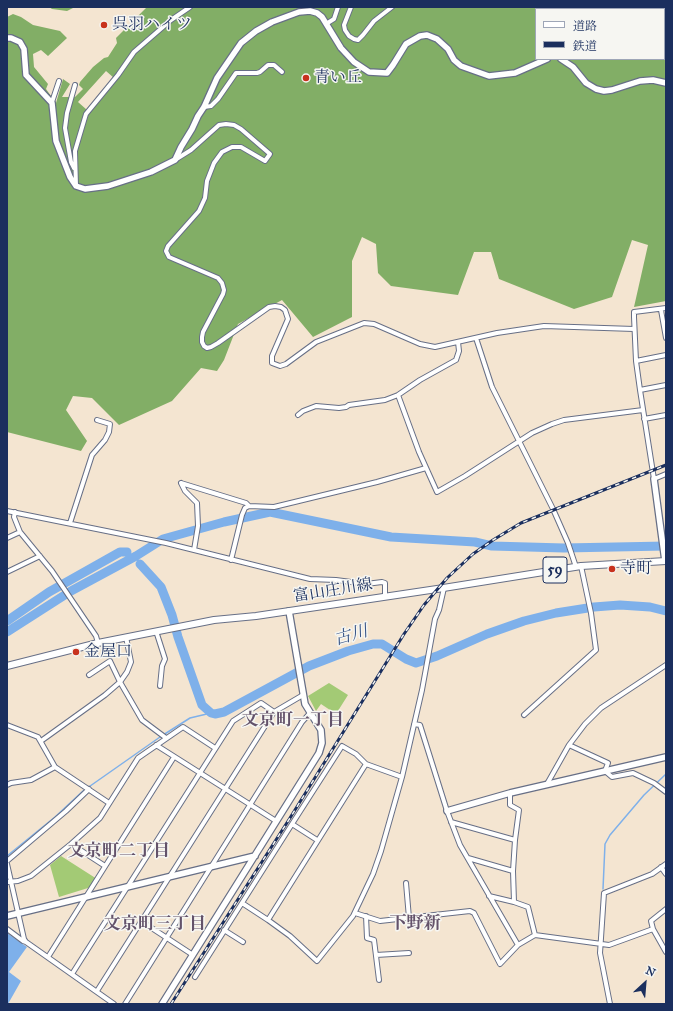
<!DOCTYPE html>
<meta charset="utf-8">
<style>
body{margin:0}
#map{position:relative;width:673px;height:1011px;overflow:hidden;background:#f4e5d1;font-family:"IM FELL Great Primer","Noto Serif JP",serif}
canvas{display:block}
.frame{position:absolute;inset:0;border:8px solid #1b2f5e;pointer-events:none}
.legend{position:absolute;left:535px;top:8px;width:130px;height:52px;box-sizing:border-box;background:#f6f6f2;border:1px solid #9ea6b7;margin:0;padding:5px 7px;list-style:none;font-size:12px;color:#1b2f5e}
.legend li{display:flex;align-items:center;gap:8px;height:20px}
.legend b{width:20px;border:1px solid #9ea6b7}
.north{position:absolute;left:625px;top:963px;width:40px;height:40px;-webkit-text-stroke:3px #f6f6f2;paint-order:stroke;rotate:26deg;font-size:11px;font-weight:700;line-height:16px;text-align:center;color:#1b2f5e}
.north::after{content:'';display:block;margin:auto;width:14px;height:18px;background:#1b2f5e;clip-path:polygon(50% 0,100% 100%,50% 72%,0 100%)}
</style>
<div id="map">
<canvas width="673" height="1011"></canvas>
<div class="frame"></div>
<ul class="legend">
<li><b style="height:5px;background:#fff"></b>道路</li>
<li><b style="height:5px;background:#1b2f5e"></b>鉄道</li>
</ul>
<div class="north">N</div>
</div>
<script>
const ctx = document.querySelector('canvas').getContext('2d');
ctx.lineJoin = 'round';
function fillPath(path, color) {
  ctx.fillStyle = color;
  ctx.fill(path, 'evenodd');
}
function poly(rows) {
  const path = new Path2D();
  for (const r of rows) {
    path.moveTo(r[0], r[1]);
    for (let i = 2; i < r.length; i += 2) path.lineTo(r[i], r[i + 1]);
  }
  return path;
}
function stroke(path, color, width, dash) {
  ctx.strokeStyle = color;
  ctx.lineWidth = width;
  ctx.lineCap = dash ? 'butt' : 'round';
  ctx.setLineDash(dash || []);
  ctx.stroke(path);
}
function write(font, color, halo, rows, align = 'center') {
  ctx.font = font + ' "IM FELL Great Primer","Noto Serif JP",serif';
  ctx.lineWidth = 3;
  ctx.setLineDash([]);
  ctx.textBaseline = 'middle';
  ctx.strokeStyle = halo;
  ctx.fillStyle = color;
  for (const [text, x, y, turn = 0] of rows) {
    ctx.save();
    ctx.translate(x, y);
    ctx.rotate((+turn || 0) * Math.PI / 180);
    ctx.textAlign = isNaN(turn) ? turn : align;
    if (halo) ctx.strokeText(text, 0, 0);
    ctx.fillText(text, 0, 0);
    ctx.restore();
  }
}
fillPath(poly([
 [329,683,348,695,336,714,321,704,316,711,308,696],
 [61,856,97,879,88,888,59,897,50,865]
]), '#a3ca75');
fillPath(poly([
 [49,7,75,7,67,11,52,9],
 [147,7,666,7,666,301,634,307,648,245,632,240,612,297,574,309,499,279,491,252,474,252,458,295,391,286,378,273,376,244,362,237,352,261,352,317,313,337,282,300,238,324,224,360,217,371,201,368,172,401,119,425,92,398,73,396,66,410,87,441,81,451,7,432,7,17,13,14,21,17,33,25,60,31,67,38,48,56,41,50,33,54,34,67,48,84,46,89,56,103,63,79,70,84,62,97,75,97,83,89,79,85,80,82,93,67,104,58,108,57,117,43,116,38],
 [536,9,664,9,664,59,536,59],
 [106,71,114,78,87,110,78,102]
]), '#82ae66');
fillPath(poly([
 [7,933,27,947,9,972,21,981,8,1004]
]), '#7eb0ea');
stroke(poly([
 [7,856,55,817,83,791,160,737,190,718,211,713],
 [603,889,605,844,610,835,644,795,666,774]
]), '#7eb0ea', 1.5);
stroke(poly([
 [140,564,161,587,172,615,178,637,202,705,211,713,215,714,224,712,309,666,348,651,373,644,382,644,406,659,416,663,437,656,487,634,524,621,556,613,594,607,620,605,650,607,666,611],
 [7,621,49,592,120,552,127,552],
 [7,632,71,591,136,556,163,539,224,522,270,512,391,537,475,542,492,546,564,548,666,546]
]), '#7eb0ea', 9);
const street = poly([
 [351,7,344,25,345,30,349,36,354,39,358,40,363,35,374,21,392,7],
 [326,24,334,19,338,7],
 [52,102,59,81],
 [204,107,211,106,218,99,236,73,257,73,260,72,268,65,274,65,282,72],
 [175,160,191,150,219,125,226,124,234,125,241,129,270,154,265,161,241,147,232,147,222,152,214,163,207,181,205,198,199,211,168,246,166,251,169,257,218,278,222,283,224,290,223,294,203,332,202,337,202,342,204,346,207,348,211,347,218,343,269,307,275,306,281,307,285,310,288,319,272,356,272,363,280,366,286,364,316,342,364,323,374,324,420,344,435,347,497,333,544,326,634,329],
 [74,168,71,162,65,128,67,113,75,85],
 [76,186,75,151,86,114,118,75,134,52,171,20,190,7],
 [666,308,634,312,634,317,636,361,640,390,654,479,666,474],
 [661,310,666,338],
 [476,338,492,387,553,509,568,543,576,567],
 [636,361,666,355],
 [640,390,666,385],
 [398,395,419,452,437,492,465,476,532,433,552,424,564,420,643,410],
 [298,415,303,411,316,406,339,408,346,407,349,405,385,400,398,395,420,380,456,360,459,351,458,342],
 [644,419,666,415],
 [181,483,246,503,249,506,274,507,377,482,426,468],
 [181,483,185,491,197,503,198,526,194,550],
 [7,511,166,543,310,579,336,580,366,584,382,582,385,583,385,596],
 [15,512,14,517,20,532,52,571,96,636,98,643],
 [70,523,92,455,105,440,109,432,110,424,97,420],
 [7,538,20,532],
 [231,560,242,515,245,508,249,506],
 [7,572,40,556],
 [156,631,165,659,162,666,160,686],
 [89,675,110,661,120,682,142,720,166,738],
 [524,715,596,650,591,613,581,566],
 [414,724,420,725,447,811,460,845,518,945],
 [7,725,38,737,55,767,109,803],
 [41,741,105,695,120,682,127,672,131,662,126,637],
 [156,745,276,821],
 [569,745,608,763,605,771,612,777,633,773,654,783,666,792],
 [547,784,569,745,585,724,601,708,666,665],
 [7,785,11,783,31,780,55,767],
 [451,822,515,840],
 [317,840,292,824,342,746,356,754,366,764,402,777],
 [71,844,105,866],
 [468,858,513,871],
 [7,861,66,811,89,789],
 [7,864,24,939,26,942,114,1004],
 [661,867,666,874],
 [7,882,18,881,31,876,71,844,100,818,138,758,183,727,215,748],
 [406,883,409,918],
 [489,896,514,902],
 [242,903,268,920,290,936,317,961,353,916,373,874,381,851,402,777,422,690,435,619,439,610,444,588],
 [355,913,380,921,470,911,474,913,500,964,518,945,535,935,528,907,514,902,513,871,515,840,519,810,510,805,510,793],
 [366,916,367,938,374,940,379,980],
 [268,920,366,764],
 [141,921,193,955],
 [7,929,23,941,26,942],
 [653,929,666,952],
 [224,930,243,942],
 [535,935,609,945,653,929,651,921,666,909],
 [376,955,409,953],
 [48,957,174,757],
 [72,974,233,721,261,703,274,712],
 [195,977,292,824],
 [97,991,274,712,303,695],
 [125,1004,302,722,310,713],
 [610,1004,600,953,604,893,652,874,666,864]
]);
const secondary = poly([
 [7,38,11,38,20,42,24,49,26,75,52,103,56,141,70,177,76,186,85,189,108,186,151,172,175,160,181,147,192,129,198,116,204,107,217,78,241,43,256,31,272,22,299,12,310,11,317,13,322,17,341,48,354,62,369,72,387,73,393,65,406,44,420,36,427,35,437,39,448,49,454,60,461,66,489,76,515,73,547,59],
 [561,59,573,67,586,83,596,89,604,91,612,90,640,81,653,80,666,83],
 [654,479,665,561],
 [447,811,510,793,666,757],
 [7,916,255,856],
 [162,1004,319,753,322,743,321,730,305,704,289,611]
]);
const primary = poly([
 [7,666,98,643,214,620,256,616,437,589,581,566,666,561]
]);
stroke(street, '#676f86', 6);
stroke(secondary, '#676f86', 8);
stroke(primary, '#676f86', 8);
stroke(street, '#fff', 4);
stroke(secondary, '#fff', 5.5);
stroke(primary, '#fff', 6);
const rail = poly([
 [171,1004,290,818,404,634,424,605,447,578,473,554,493,540,521,523,666,465]
]);
stroke(rail, '#1b2f5e', 3);
stroke(rail, '#f6f6f2', 1.5, [4.5]);
for (const [x, y, r, color] of [
 [104,25,4,"#c8321e"],
 [306,78,4,"#c8321e"],
 [612,569,4,"#c8321e"],
 [76,652,4,"#c8321e"]
]) {
  const dot = new Path2D();
  dot.arc(x, y, r, 0, 2 * Math.PI);
  ctx.fillStyle = color;
  ctx.fill(dot);
  stroke(dot, '#f6f6f2', 1.5);
}
for (const [x, y, w] of [
 [555,570,24]
]) {
  const box = new Path2D();
  box.roundRect(x - w / 2, y - 13, w, 26, 3);
  ctx.fillStyle = '#f6f6f2';
  ctx.fill(box);
  stroke(box, '#1b2f5e', 1);
}
write('bold 15px', '#1b2f5e', null, [
 ["59",555,570]
]);
write('16px', '#1b2f5e', '#f6f6f2', [
 ["呉羽ハイツ",112,25],
 ["青い丘",314,78],
 ["寺町",620,569],
 ["金屋口",84,652]
], 'left');
write('16px', '#1b2f5e', '#f6f6f2', [
 ["富山庄川線",333,591,-9]
]);
write('italic 17px', '#395688', '#f6f6f2', [
 ["古川",351,636,-16]
]);
write('bold 17px', '#63526a', '#f6f6f2', [
 ["文京町一丁目",293,721],
 ["文京町二丁目",119,852],
 ["下野新",415,924],
 ["文京町三丁目",155,925]
]);
</script>
